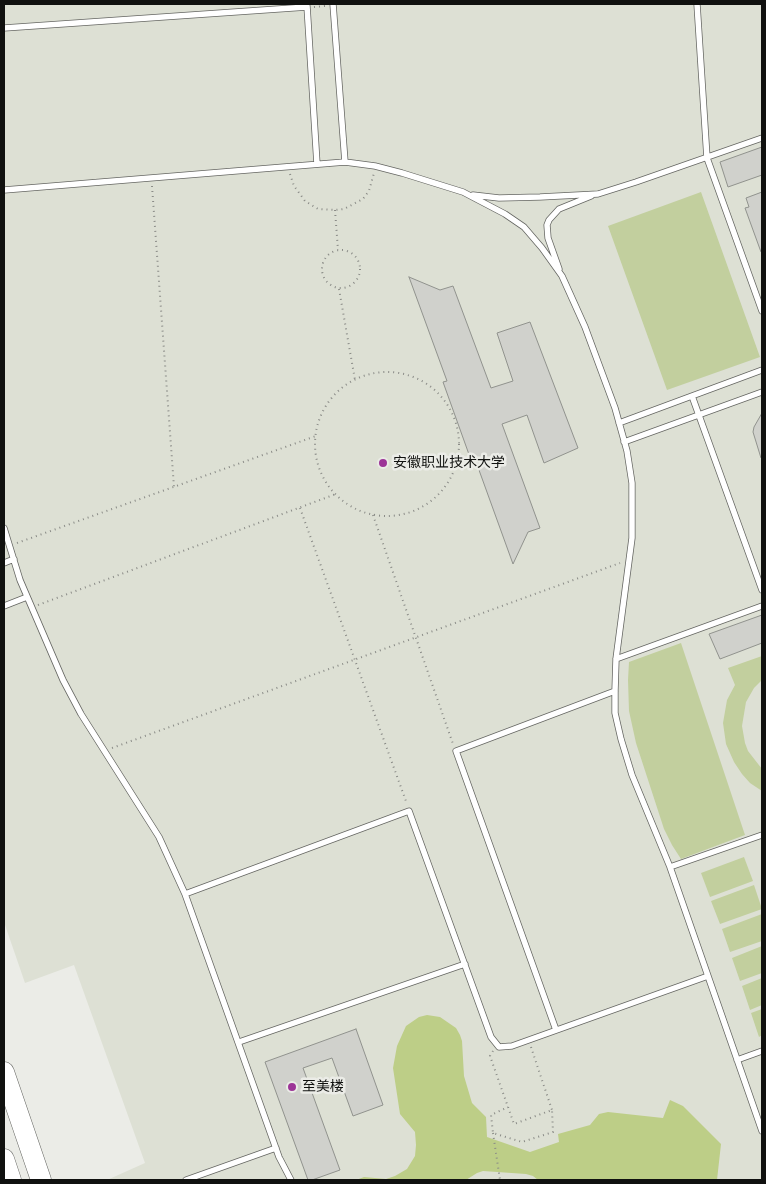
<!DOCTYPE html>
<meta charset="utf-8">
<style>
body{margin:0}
#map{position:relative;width:766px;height:1184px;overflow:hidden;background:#ebece7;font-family:"Roboto Condensed",sans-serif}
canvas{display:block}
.frame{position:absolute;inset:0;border:5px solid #10110f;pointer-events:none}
</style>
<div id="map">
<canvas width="766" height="1184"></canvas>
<div class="frame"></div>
</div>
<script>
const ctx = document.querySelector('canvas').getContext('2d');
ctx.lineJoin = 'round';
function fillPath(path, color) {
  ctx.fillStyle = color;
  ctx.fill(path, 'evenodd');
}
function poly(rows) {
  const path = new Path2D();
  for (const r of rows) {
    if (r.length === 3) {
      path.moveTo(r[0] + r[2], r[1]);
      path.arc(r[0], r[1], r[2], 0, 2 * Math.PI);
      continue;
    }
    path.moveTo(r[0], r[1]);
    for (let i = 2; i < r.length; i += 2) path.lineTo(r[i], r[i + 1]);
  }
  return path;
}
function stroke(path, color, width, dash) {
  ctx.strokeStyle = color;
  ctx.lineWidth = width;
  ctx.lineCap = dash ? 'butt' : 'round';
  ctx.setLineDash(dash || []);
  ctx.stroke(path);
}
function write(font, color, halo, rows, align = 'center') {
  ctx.font = font + ' "Roboto Condensed","Noto Sans SC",sans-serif';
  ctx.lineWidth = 5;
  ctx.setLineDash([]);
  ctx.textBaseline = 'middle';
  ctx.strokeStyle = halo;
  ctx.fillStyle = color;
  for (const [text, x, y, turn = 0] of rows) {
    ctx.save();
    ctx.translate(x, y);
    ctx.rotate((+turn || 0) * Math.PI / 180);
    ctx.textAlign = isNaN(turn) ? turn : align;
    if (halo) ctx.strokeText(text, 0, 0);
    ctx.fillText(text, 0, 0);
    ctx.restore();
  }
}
fillPath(poly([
 [4,4,762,4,762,1180,107,1180,145,1163,74,965,25,983,4,922]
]), '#dde0d4');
fillPath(poly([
 [701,192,760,357,667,390,608,226],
 [681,643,745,835,681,859,672,845,664,829,636,743,629,711,628,680,629,662],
 [762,656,762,680,754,688,746,702,742,726,745,743,748,751,762,769,762,791,750,783,742,774,734,762,726,744,723,723,727,700,735,685,728,668],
 [744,857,753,881,710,897,701,873],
 [754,885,762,909,720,924,711,901],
 [762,914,762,941,730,952,722,929],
 [762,946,762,973,740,981,732,958],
 [762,978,762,1005,750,1010,742,986],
 [762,1009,762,1035,759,1037,751,1013]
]), '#c2cf9e');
fillPath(poly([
 [427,1015,440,1017,456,1028,460,1035,462,1041,464,1076,472,1103,486,1117,487,1137,530,1152,559,1142,558,1134,590,1125,599,1114,608,1112,663,1118,670,1100,683,1106,721,1144,717,1180,538,1180,533,1176,526,1174,483,1171,477,1173,466,1180,356,1180,364,1177,386,1179,395,1176,407,1169,415,1156,416,1145,415,1132,400,1114,393,1068,397,1046,406,1026,419,1017]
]), '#bdce87');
const building = poly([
 [762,147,762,175,728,187,720,162,762,147],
 [762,192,762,251,761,252,745,208,749,207,746,198,762,192],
 [409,277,440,290,453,286,491,388,513,381,497,333,530,322,578,448,544,463,527,415,502,424,540,528,528,532,513,564,475,459,471,460,443,382,447,381,409,277],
 [762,413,762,458,761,458,753,432,754,427,762,413],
 [762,615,762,643,720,659,709,634,762,615],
 [356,1029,383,1105,353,1116,332,1058,303,1068,340,1170,312,1180,308,1180,265,1062,356,1029]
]);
fillPath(building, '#d0d1cc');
stroke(building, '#91938e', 1);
const lane = poly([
 [333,4,345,162],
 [697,4,707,158,762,311],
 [307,6,317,164],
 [4,28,307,7],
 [4,190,345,162,375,166,402,173,463,192,505,214,524,227,542,248,562,276,585,327,615,408,627,451,632,483,632,538,616,659,615,691,615,713,621,739,632,775,670,867,762,1131],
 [473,195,499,198,540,197,598,194,636,182,762,138],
 [559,269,548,238,547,225,549,220,559,209,591,196],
 [692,396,762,590],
 [619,423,762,370],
 [624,442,762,392],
 [4,528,20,580,63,680,81,714,159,837,185,894,279,1157,291,1180],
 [4,563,14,559],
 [4,606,27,597],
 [616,659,762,606],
 [670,867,762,835],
 [185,894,409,811,491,1037,499,1047,512,1046,708,976],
 [556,1030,456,751,615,691],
 [239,1042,465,964],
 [737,1060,762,1051],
 [186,1180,276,1148]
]);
const highway = poly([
 [4,1072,41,1180],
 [4,1159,11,1180]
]);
stroke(lane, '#656662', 7);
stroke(highway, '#656662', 21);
stroke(poly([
 [342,4,351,4],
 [314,7,325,6],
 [290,174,294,186,305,201,318,209,335,210,344,209,363,199,369,191,374,173],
 [152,186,174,487],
 [335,210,338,250],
 [341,269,19],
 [339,289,355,380],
 [387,444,72],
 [300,508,407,804],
 [373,515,453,744],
 [17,543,316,436],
 [38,605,336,494],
 [112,748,620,563],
 [531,1047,552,1110],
 [493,1051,490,1056,514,1124,552,1110,553,1132,522,1142,493,1133,491,1115,508,1107],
 [493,1133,500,1180]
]), '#8a8b87', 2, [1, 4]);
stroke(lane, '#fff', 5.5);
stroke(highway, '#fff', 20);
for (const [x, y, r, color] of [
 [383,463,5,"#9c3497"],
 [292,1087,5,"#9c3497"]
]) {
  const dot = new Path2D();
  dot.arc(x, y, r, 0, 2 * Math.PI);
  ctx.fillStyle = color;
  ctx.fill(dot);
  stroke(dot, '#ebece7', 2);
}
write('14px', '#10110f', '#ebece7', [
 ["安徽职业技术大学",393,463],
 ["至美楼",302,1087]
], 'left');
</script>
